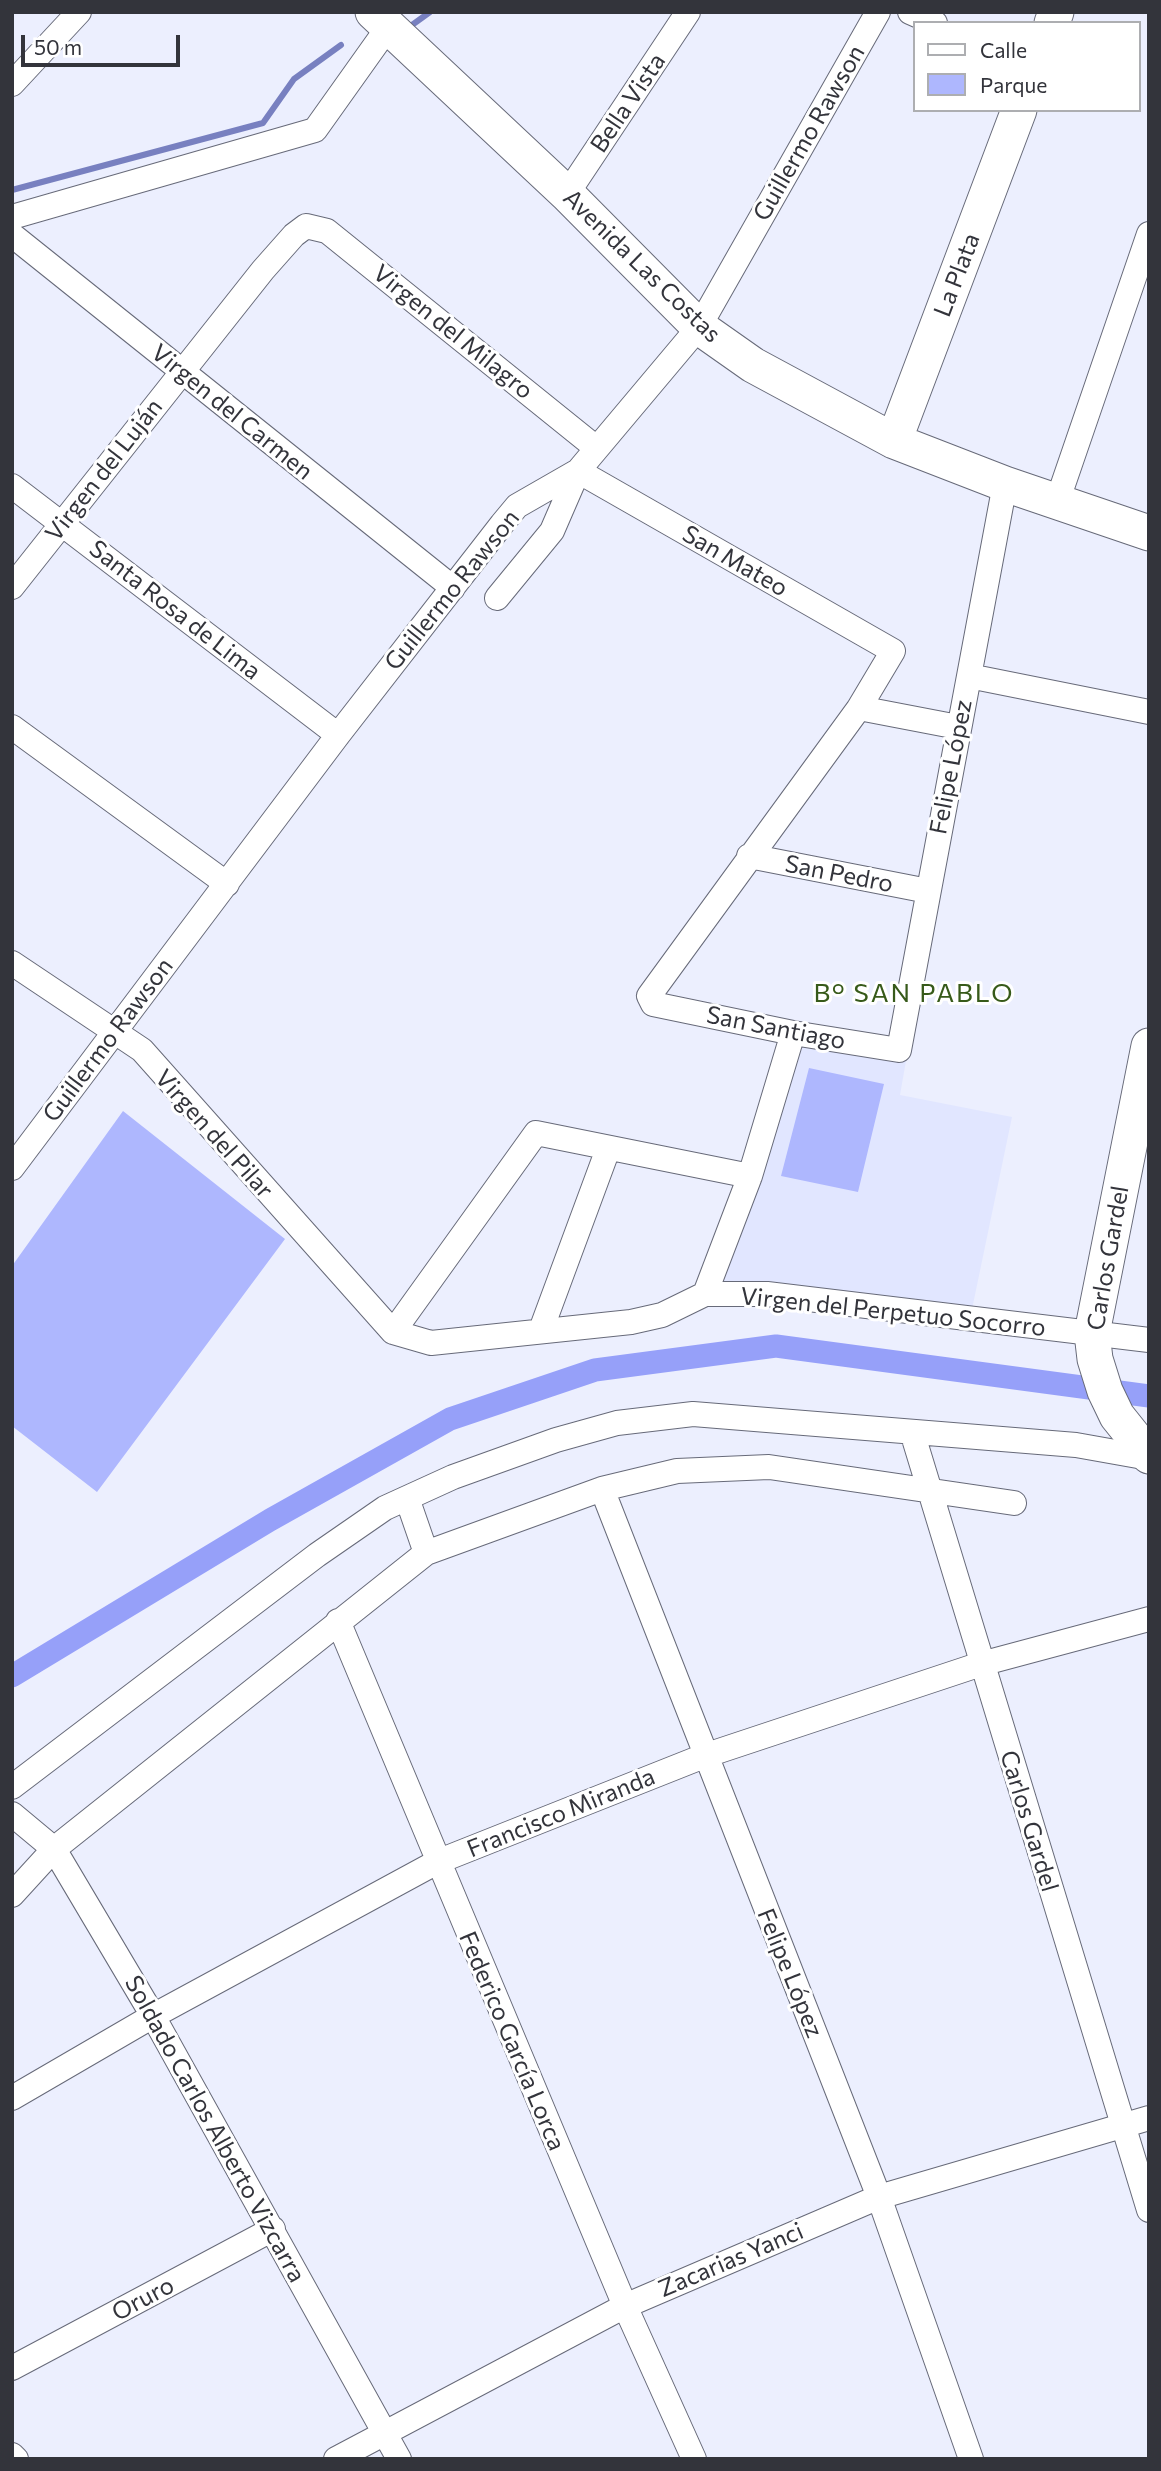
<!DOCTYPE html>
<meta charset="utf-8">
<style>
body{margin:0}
#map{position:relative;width:1161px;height:2471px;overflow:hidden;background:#eceffe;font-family:Commissioner,sans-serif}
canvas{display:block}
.frame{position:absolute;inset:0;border:14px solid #33343b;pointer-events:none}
.legend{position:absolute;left:913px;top:21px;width:228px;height:91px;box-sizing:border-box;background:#fff;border:2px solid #adaeb1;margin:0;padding:9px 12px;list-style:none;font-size:21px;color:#33343b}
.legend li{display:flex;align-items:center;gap:14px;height:35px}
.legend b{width:35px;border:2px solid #adaeb1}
.scale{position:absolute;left:21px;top:35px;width:159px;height:32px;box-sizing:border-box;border:4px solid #33343b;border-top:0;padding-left:9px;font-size:21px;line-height:24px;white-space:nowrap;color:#33343b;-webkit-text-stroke:5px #fff;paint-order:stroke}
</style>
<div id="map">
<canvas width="1161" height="2471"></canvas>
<div class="frame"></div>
<ul class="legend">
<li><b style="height:9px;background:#fff"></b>Calle</li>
<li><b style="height:19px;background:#aeb7fe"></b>Parque</li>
</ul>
<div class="scale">50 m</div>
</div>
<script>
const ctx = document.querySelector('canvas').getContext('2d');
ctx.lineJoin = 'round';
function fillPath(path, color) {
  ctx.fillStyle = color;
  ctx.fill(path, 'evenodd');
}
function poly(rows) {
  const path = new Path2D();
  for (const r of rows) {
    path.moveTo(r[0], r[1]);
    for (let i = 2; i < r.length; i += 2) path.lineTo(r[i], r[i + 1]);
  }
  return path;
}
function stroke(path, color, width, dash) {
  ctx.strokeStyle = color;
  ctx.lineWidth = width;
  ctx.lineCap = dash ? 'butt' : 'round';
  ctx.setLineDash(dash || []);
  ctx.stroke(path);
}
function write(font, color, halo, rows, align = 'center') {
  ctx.font = font + ' Commissioner,sans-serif';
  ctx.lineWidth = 6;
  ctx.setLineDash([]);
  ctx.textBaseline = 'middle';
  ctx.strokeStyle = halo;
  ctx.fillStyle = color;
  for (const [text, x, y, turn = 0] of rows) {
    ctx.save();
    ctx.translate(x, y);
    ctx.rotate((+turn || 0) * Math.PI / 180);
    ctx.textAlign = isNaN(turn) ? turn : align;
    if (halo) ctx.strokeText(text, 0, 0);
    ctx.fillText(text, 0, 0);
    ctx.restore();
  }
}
fillPath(poly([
 [796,1039,907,1055,900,1095,1012,1117,971,1314,717,1289]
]), '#e1e6ff');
fillPath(poly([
 [809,1068,884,1084,858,1192,781,1176],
 [123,1111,285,1239,97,1492,12,1426,12,1266]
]), '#aeb7fe');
stroke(poly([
 [412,25,430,12],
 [12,190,263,123,294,79,341,45]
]), '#7880c0', 6);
stroke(poly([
 [12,1676,270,1520,450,1419,595,1370,776,1346,1149,1396]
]), '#96a0f9', 23);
const street = poly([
 [910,12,935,23],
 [12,84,79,12],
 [567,194,688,12],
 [12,217,315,130,389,26],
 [12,235,453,588],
 [12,486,338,735],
 [1057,502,1149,234],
 [12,587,263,270,294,235,306,226,327,231,595,447],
 [497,598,552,531,578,471,893,651,859,708,649,996,653,1004,793,1033,899,1050,1005,484],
 [969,676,1149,712],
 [859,708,958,727],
 [12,727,227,884],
 [749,856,928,891],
 [12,963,142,1050,393,1332,431,1343,631,1322,662,1315,705,1294,767,1294,1149,1340],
 [12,1168,338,735,502,524,517,506,578,471,699,327,878,12],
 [705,1294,750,1176,793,1033],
 [541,1330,608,1149],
 [393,1332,536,1133,750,1176],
 [912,1432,1149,2210],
 [602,1489,879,2197,971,2459],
 [407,1498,426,1553],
 [338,1621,625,2306,694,2459],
 [12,1787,317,1555,385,1508,453,1477,556,1440,617,1423,693,1414,1076,1445,1149,1458],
 [12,1814,54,1849,153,2016,399,2459],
 [12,1895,54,1849,426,1553,602,1489,677,1471,769,1467,1014,1503],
 [12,2098,153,2016,437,1862,704,1756,981,1664,1149,1619],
 [12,2368,273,2229],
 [12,2455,16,2459],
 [336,2459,625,2306,879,2197,1149,2118]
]);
const secondary = poly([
 [373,12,567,194,699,327,753,365,894,441,1005,484,1149,533],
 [1052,23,1056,12],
 [894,441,1019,110],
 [1149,1046,1092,1333,1095,1359,1105,1391,1117,1416,1149,1456]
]);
stroke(street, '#676a79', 26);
stroke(secondary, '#676a79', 37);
stroke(street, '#fff', 24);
stroke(secondary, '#fff', 35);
write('24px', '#33343b', '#fff', [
 ["Bella Vista",628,103,-56],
 ["Guillermo Rawson",809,133,-60],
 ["Avenida Las Costas",642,266,44],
 ["La Plata",957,275,-69],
 ["Virgen del Milagro",453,332,39],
 ["Virgen del Carmen",232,412,39],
 ["Virgen del Luján",104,470,-52],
 ["San Mateo",735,561,30],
 ["Guillermo Rawson",452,590,-51],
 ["Santa Rosa de Lima",175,610,38],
 ["Felipe López",951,767,-79],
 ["San Pedro",839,874,11],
 ["San Santiago",776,1028,11],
 ["Guillermo Rawson",108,1040,-53],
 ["Virgen del Pilar",214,1134,48],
 ["Carlos Gardel",1108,1258,-80],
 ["Virgen del Perpetuo Socorro",893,1312,6],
 ["Francisco Miranda",561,1813,-22],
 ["Carlos Gardel",1029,1821,73],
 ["Felipe López",790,1973,68],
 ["Federico García Lorca",512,2041,67],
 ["Soldado Carlos Alberto Vizcarra",215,2129,61],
 ["Zacarias Yanci",731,2260,-23],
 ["Oruro",143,2299,-28]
]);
ctx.letterSpacing = '2px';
write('26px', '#375a1a', '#fff', [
 ["B° SAN PABLO",914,993]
]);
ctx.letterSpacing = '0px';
</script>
